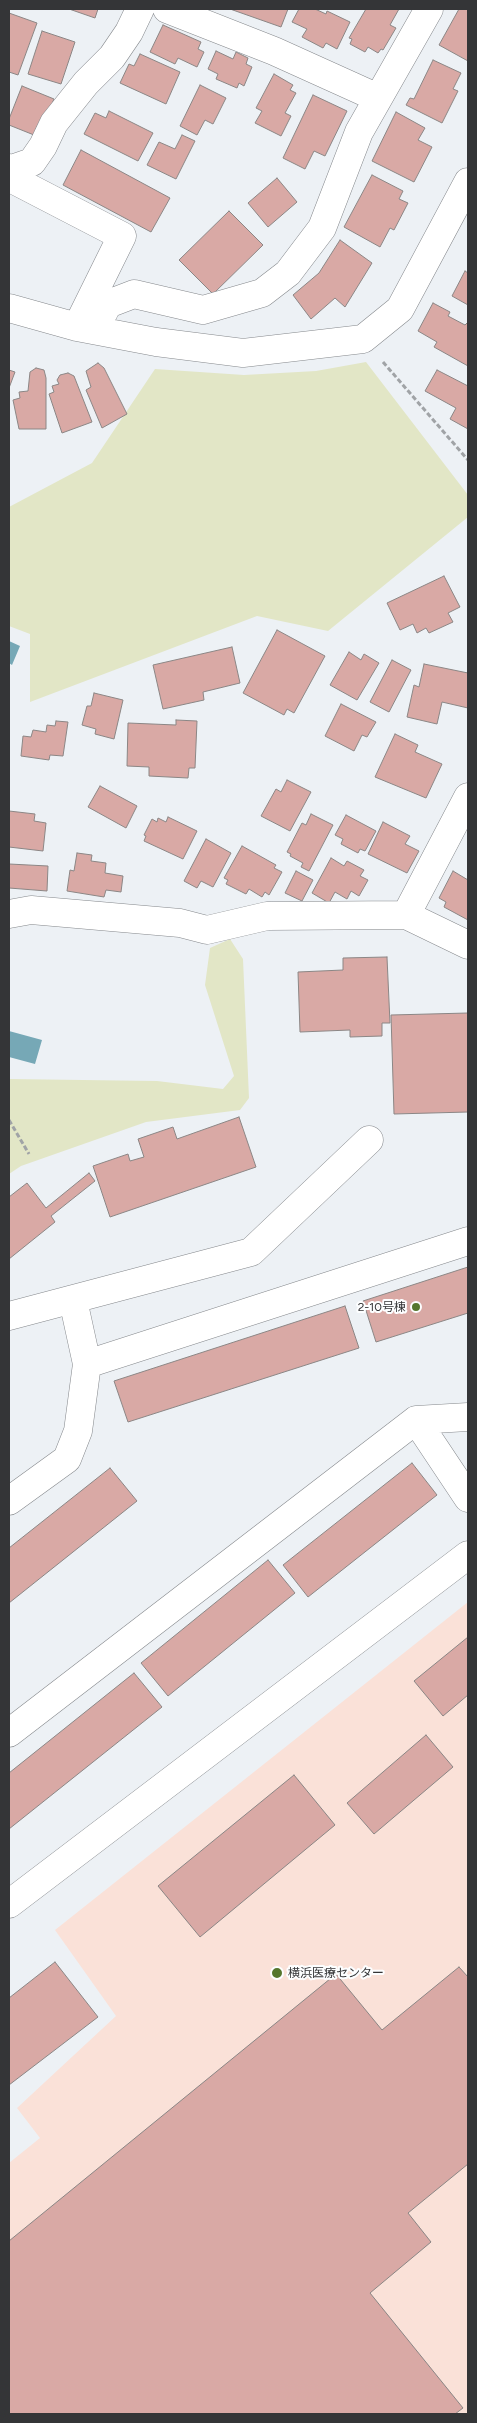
<!DOCTYPE html>
<meta charset="utf-8">
<style>
body{margin:0}
#map{position:relative;width:477px;height:2423px;overflow:hidden;background:#edf1f5;font-family:Figtree,sans-serif}
canvas{display:block}
.frame{position:absolute;inset:0;border:10px solid #343537;pointer-events:none}
</style>
<div id="map">
<canvas width="477" height="2423"></canvas>
<div class="frame"></div>
</div>
<script>
const ctx = document.querySelector('canvas').getContext('2d');
ctx.lineJoin = 'round';
function fillPath(path, color) {
  ctx.fillStyle = color;
  ctx.fill(path, 'evenodd');
}
function poly(rows) {
  const path = new Path2D();
  for (const r of rows) {
    path.moveTo(r[0], r[1]);
    for (let i = 2; i < r.length; i += 2) path.lineTo(r[i], r[i + 1]);
  }
  return path;
}
function stroke(path, color, width, dash) {
  ctx.strokeStyle = color;
  ctx.lineWidth = width;
  ctx.lineCap = dash ? 'butt' : 'round';
  ctx.setLineDash(dash || []);
  ctx.stroke(path);
}
function write(font, color, halo, rows, align = 'center') {
  ctx.font = font + ' Figtree,"Noto Sans JP",sans-serif';
  ctx.lineWidth = 4;
  ctx.setLineDash([]);
  ctx.textBaseline = 'middle';
  ctx.strokeStyle = halo;
  ctx.fillStyle = color;
  for (const [text, x, y, turn = 0] of rows) {
    ctx.save();
    ctx.translate(x, y);
    ctx.rotate((+turn || 0) * Math.PI / 180);
    ctx.textAlign = isNaN(turn) ? turn : align;
    if (halo) ctx.strokeText(text, 0, 0);
    ctx.fillText(text, 0, 0);
    ctx.restore();
  }
}
fillPath(poly([
 [468,1602,468,2414,9,2414,9,2163,40,2138,17,2108,116,2016,55,1930]
]), '#fae1d8');
fillPath(poly([
 [366,362,468,495,468,517,328,631,257,616,30,702,30,634,9,626,9,507,92,463,155,369,244,375,316,371],
 [230,939,243,959,249,1098,240,1110,146,1122,21,1166,9,1174,9,1079,157,1081,223,1089,234,1076,205,985,210,948]
]), '#e2e6c6');
fillPath(poly([
 [9,641,20,646,12,665,9,663],
 [9,1031,42,1040,35,1064,9,1057]
]), '#76a8b6');
const building = poly([
 [69,9,98,9,95,18,69,9],
 [230,9,288,9,281,27,230,9],
 [299,9,315,9,326,14,327,11,350,22,337,49,326,43,323,48,302,37,307,29,292,22,299,9],
 [366,9,399,9,390,25,396,28,383,50,381,49,378,53,368,47,365,52,350,44,352,39,349,38,366,9],
 [459,9,468,9,468,61,439,45,459,9],
 [9,13,37,23,18,75,9,72,9,13],
 [163,25,201,42,198,49,204,52,197,67,178,58,175,64,150,52,163,25],
 [42,31,75,42,61,84,28,74,42,31],
 [216,51,233,59,236,52,248,58,246,64,252,67,244,86,239,83,237,88,216,79,218,74,208,69,216,51],
 [140,54,180,72,166,104,120,83,129,64,134,66,140,54],
 [433,60,461,73,453,89,458,91,442,123,406,105,410,98,414,99,433,60],
 [274,74,293,85,290,90,296,93,285,113,291,116,281,136,255,123,262,111,256,108,274,74],
 [200,85,226,98,213,124,205,120,197,135,180,126,200,85],
 [22,86,54,99,42,128,37,126,34,135,9,125,9,119,22,86],
 [313,95,347,111,325,156,314,151,305,169,283,158,313,95],
 [109,111,153,133,138,161,84,134,95,113,106,118,109,111],
 [396,112,425,128,418,140,432,147,414,182,372,161,396,112],
 [182,135,195,141,176,179,147,165,159,142,175,149,182,135],
 [81,150,170,198,151,232,63,185,81,150],
 [372,175,403,191,399,199,408,203,394,230,390,228,380,247,344,227,372,175],
 [277,178,297,202,268,227,248,203,277,178],
 [229,211,263,245,213,294,179,260,229,211],
 [340,240,372,263,345,307,335,298,311,319,293,295,319,273,340,240],
 [465,271,468,273,468,305,452,296,465,271],
 [433,303,450,312,448,316,465,325,468,322,468,366,434,347,437,342,418,331,433,303],
 [98,363,104,368,127,414,102,428,86,390,91,387,86,371,98,363],
 [36,368,44,370,46,378,46,429,19,429,13,400,20,398,19,392,28,391,30,372,36,368],
 [9,370,15,372,9,388,9,370],
 [437,370,468,386,468,429,450,419,456,408,425,391,437,370],
 [68,373,74,376,92,422,62,433,49,394,54,392,52,386,59,384,57,380,60,375,68,373],
 [444,576,460,607,448,613,453,622,429,633,426,628,417,633,413,624,400,630,387,603,444,576],
 [277,630,325,656,294,713,287,709,284,715,243,693,277,630],
 [232,647,240,683,203,692,204,700,163,709,153,665,232,647],
 [349,652,361,660,364,654,379,663,357,700,330,685,349,652],
 [392,660,411,670,389,712,370,702,392,660],
 [424,664,468,673,468,708,442,702,437,724,407,717,414,685,419,687,424,664],
 [94,693,123,700,114,739,95,734,96,729,82,725,87,706,91,706,94,693],
 [341,704,376,722,367,737,362,735,354,751,325,736,341,704],
 [176,720,197,721,195,768,189,768,188,778,149,776,149,767,127,766,128,723,176,725,176,720],
 [56,721,68,722,63,756,50,755,49,760,21,756,23,736,31,737,33,730,46,732,47,725,55,726,56,721],
 [395,734,418,745,415,752,442,764,426,798,375,777,395,734],
 [287,780,311,792,290,831,261,816,276,789,281,792,287,780],
 [100,786,137,806,126,828,88,807,100,786],
 [9,811,35,814,34,821,46,823,43,851,9,847,9,811],
 [311,814,333,825,309,871,301,867,303,863,290,856,291,854,287,852,302,823,306,825,311,814],
 [346,815,376,831,365,851,360,849,358,853,341,844,343,839,335,835,346,815],
 [168,817,197,831,183,859,144,841,146,836,144,835,152,819,157,822,158,818,166,822,168,817],
 [383,822,410,836,405,844,419,851,407,873,368,854,383,822],
 [206,839,231,853,213,887,201,881,197,888,184,881,206,839],
 [242,846,276,865,274,868,282,872,269,895,265,892,262,897,249,889,246,894,226,884,228,880,224,878,242,846],
 [77,853,92,855,91,861,106,863,105,873,123,876,121,892,106,890,104,897,67,891,70,870,74,871,77,853],
 [331,858,344,866,347,861,364,870,360,876,368,880,359,896,351,891,347,899,335,892,329,903,312,893,331,858],
 [9,864,48,866,47,891,9,888,9,864],
 [296,871,313,880,302,901,285,893,296,871],
 [453,871,468,880,468,920,444,907,446,902,439,898,453,871],
 [387,957,390,1023,382,1023,382,1036,350,1037,350,1030,300,1032,298,972,343,970,343,958,387,957],
 [468,1013,468,1112,394,1114,391,1015,468,1013],
 [239,1117,256,1167,110,1217,93,1166,128,1154,130,1161,144,1157,138,1139,173,1127,177,1139,239,1117],
 [89,1173,95,1181,51,1216,55,1222,9,1259,9,1197,27,1183,46,1208,89,1173],
 [468,1267,468,1313,376,1342,363,1301,468,1267],
 [345,1306,359,1348,128,1422,114,1381,345,1306],
 [412,1463,437,1495,308,1597,283,1565,412,1463],
 [110,1468,137,1501,9,1603,9,1548,110,1468],
 [268,1560,295,1593,168,1696,141,1663,268,1560],
 [468,1637,468,1695,443,1716,414,1681,468,1637],
 [134,1673,162,1707,9,1829,9,1773,134,1673],
 [426,1735,453,1767,374,1834,347,1803,426,1735],
 [294,1775,335,1825,200,1937,158,1886,294,1775],
 [55,1962,98,2017,9,2085,9,1998,55,1962],
 [459,1967,468,1977,468,2164,408,2213,431,2242,370,2293,463,2408,455,2414,9,2414,9,2241,336,1974,382,2030,459,1967]
]);
fillPath(building, '#d9a9a5');
stroke(building, '#8b8685', 1);
const minor = poly([
 [167,9,274,51,378,98],
 [9,168,14,180,122,236,79,323],
 [9,170,32,162,43,146,54,123,86,83,112,57,129,32,140,9],
 [9,308,77,327,156,342,243,353,363,339,400,309,468,182],
 [94,330,108,304,134,294,203,310,262,293,288,273,322,228,359,132,429,9],
 [9,914,31,910,180,923,207,930,267,916,406,915,468,945],
 [406,915,468,797],
 [9,1316,251,1252,369,1140],
 [87,1364,468,1241],
 [468,1417,416,1420,468,1498],
 [9,1501,67,1459,78,1431,87,1364,73,1300],
 [9,1733,416,1420],
 [9,1904,468,1555]
]);
stroke(minor, '#85888c', 29);
stroke(poly([
 [383,362,468,460],
 [9,1120,29,1154]
]), '#a0a3a6', 3, [5, 2.5]);
stroke(minor, '#fff', 28);
for (const [x, y, r, color] of [
 [416,1307,5,"#55762d"],
 [277,1973,6,"#55762d"]
]) {
  const dot = new Path2D();
  dot.arc(x, y, r, 0, 2 * Math.PI);
  ctx.fillStyle = color;
  ctx.fill(dot);
  stroke(dot, '#fdfeff', 2);
}
write('12px', '#343537', '#fdfeff', [
 ["2-10号棟",406,1307],
 ["横浜医療センター",288,1973,"left"]
], 'right');
</script>
